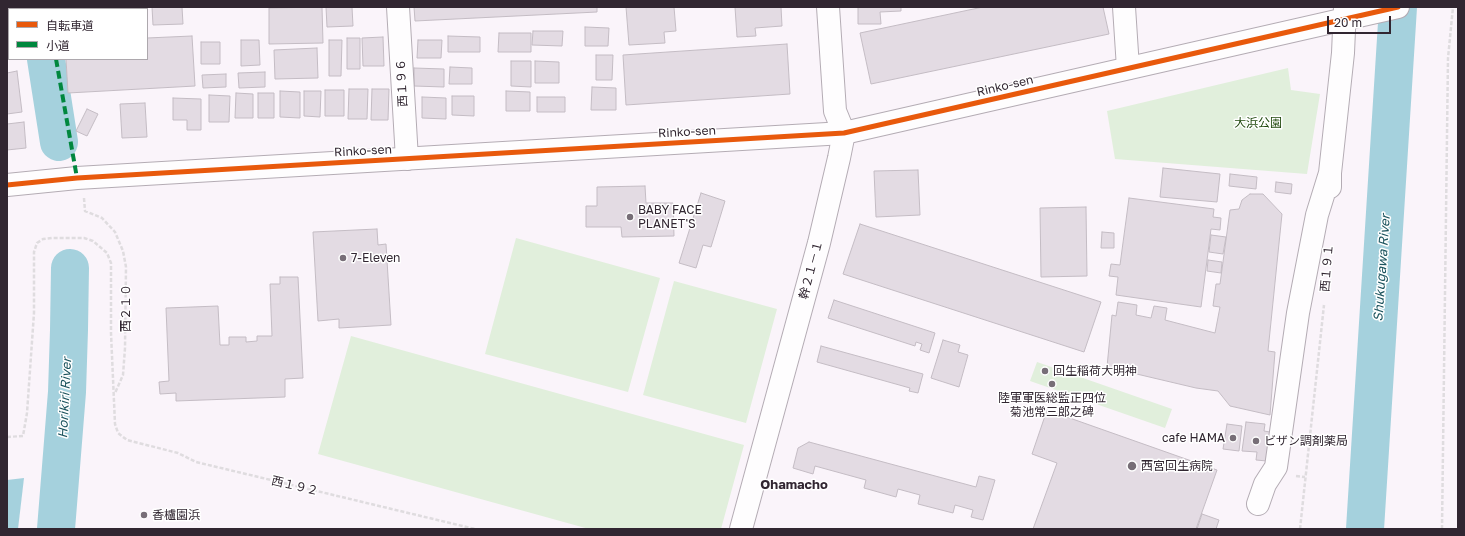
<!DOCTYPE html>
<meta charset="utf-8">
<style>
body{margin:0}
#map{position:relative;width:1465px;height:536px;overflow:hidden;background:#faf4fa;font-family:"Golos Text","Noto Sans JP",sans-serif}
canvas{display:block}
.frame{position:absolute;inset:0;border:8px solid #312631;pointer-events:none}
.legend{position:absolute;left:8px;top:8px;width:140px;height:52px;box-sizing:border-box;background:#fff;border:1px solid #ada8ad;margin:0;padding:5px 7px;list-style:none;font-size:12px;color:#312631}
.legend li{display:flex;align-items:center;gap:8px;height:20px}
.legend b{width:20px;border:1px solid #ada8ad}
.scale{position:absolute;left:1327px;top:16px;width:64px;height:18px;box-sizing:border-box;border:2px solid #312631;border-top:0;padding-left:5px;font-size:12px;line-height:14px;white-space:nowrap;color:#312631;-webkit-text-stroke:3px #fff;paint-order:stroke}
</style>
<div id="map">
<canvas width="1465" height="536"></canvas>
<div class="frame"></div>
<ul class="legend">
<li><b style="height:5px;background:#e8590c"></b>自転車道</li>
<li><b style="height:5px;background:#00873e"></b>小道</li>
</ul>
<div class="scale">20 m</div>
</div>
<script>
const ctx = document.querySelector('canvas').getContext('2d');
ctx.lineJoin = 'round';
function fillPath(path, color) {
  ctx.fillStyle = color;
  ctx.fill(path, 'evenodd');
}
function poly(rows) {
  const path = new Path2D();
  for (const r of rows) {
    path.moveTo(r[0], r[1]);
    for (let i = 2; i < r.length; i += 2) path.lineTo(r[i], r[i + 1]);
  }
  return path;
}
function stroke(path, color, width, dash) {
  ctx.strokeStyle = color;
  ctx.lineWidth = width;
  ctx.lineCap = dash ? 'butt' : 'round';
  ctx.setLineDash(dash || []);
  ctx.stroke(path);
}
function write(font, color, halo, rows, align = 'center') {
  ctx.font = font + ' "Golos Text","Noto Sans JP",sans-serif';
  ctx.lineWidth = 3;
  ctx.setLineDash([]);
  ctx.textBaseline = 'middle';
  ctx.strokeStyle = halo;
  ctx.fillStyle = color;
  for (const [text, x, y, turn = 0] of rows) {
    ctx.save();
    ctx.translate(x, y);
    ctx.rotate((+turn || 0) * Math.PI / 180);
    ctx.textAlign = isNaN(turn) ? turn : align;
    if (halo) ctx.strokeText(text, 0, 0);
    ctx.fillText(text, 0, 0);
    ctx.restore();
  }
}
fillPath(poly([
 [1288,68,1291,90,1320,94,1307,174,1115,159,1107,111],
 [516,238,660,278,628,392,485,354],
 [674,281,777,309,746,423,643,395],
 [351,336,744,445,721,529,589,529,318,454],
 [1037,362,1172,409,1165,428,1030,381]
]), '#e1efdc');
fillPath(poly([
 [24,478,18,529,7,529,7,480]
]), '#a5d1dd');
stroke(poly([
 [38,7,38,9],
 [46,59,59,142],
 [56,529,67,392,69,330,70,268],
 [1365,529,1398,7]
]), '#a5d1dd', 38);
const building = poly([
 [152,7,182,7,183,24,153,25,152,7],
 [322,7,323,43,269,44,269,8,322,7],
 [326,7,352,7,353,26,327,27,326,7],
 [414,7,597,7,597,12,415,21,414,7],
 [626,7,674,7,676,31,664,32,665,43,629,45,626,7],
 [735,7,781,7,782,26,755,28,756,36,737,37,735,7],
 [858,7,901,7,901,11,880,12,881,24,858,24,858,7],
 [983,7,1103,7,1109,34,871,84,860,33,983,7],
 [585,27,609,28,608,46,585,46,585,27],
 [533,31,563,31,562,46,532,45,533,31],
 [499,33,531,33,531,52,498,52,499,33],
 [192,36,195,86,68,93,66,59,147,59,147,38,192,36],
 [448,36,480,37,480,52,448,52,448,36],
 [383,37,384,66,363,66,362,38,383,37],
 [347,38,360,38,360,69,347,69,347,38],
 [241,40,259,40,260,65,241,66,241,40],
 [329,40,342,40,341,76,329,76,329,40],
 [418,40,442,40,441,58,417,58,418,40],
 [201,42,220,42,220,64,201,64,201,42],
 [787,44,790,94,626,105,623,55,787,44],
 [317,48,318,78,275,79,274,50,317,48],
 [596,55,613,55,612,80,596,80,596,55],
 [511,61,531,61,531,87,511,86,511,61],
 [535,61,559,62,559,83,535,83,535,61],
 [450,67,472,68,472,84,449,84,450,67],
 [414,68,444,69,444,87,414,86,414,68],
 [17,71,22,112,7,114,7,73,17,71],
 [265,72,265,87,239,88,238,73,265,72],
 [226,74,226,87,203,88,202,75,226,74],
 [592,87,616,88,616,110,591,110,592,87],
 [349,89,368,89,367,119,348,119,349,89],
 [372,89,389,89,388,120,371,120,372,89],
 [325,90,344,90,344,116,325,116,325,90],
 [280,91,300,92,300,118,280,117,280,91],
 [304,91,321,91,320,117,304,116,304,91],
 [506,91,530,92,530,111,506,111,506,91],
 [236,93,253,94,253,118,235,118,236,93],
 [258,93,274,93,274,118,258,118,258,93],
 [209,95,230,96,229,122,209,122,209,95],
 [452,96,474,96,474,116,452,115,452,96],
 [422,97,446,98,446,119,422,118,422,97],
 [537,97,565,97,565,112,537,112,537,97],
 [173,98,201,99,201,130,187,130,187,120,173,120,173,98],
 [145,103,147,137,122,138,120,104,145,103],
 [87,109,98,114,87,136,76,131,87,109],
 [24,122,26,148,7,150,7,124,24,122],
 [1163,168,1220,174,1217,202,1160,197,1163,168],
 [918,170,920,215,876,217,874,171,918,170],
 [1230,174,1257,177,1256,189,1229,186,1230,174],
 [1276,182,1292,184,1291,194,1275,192,1276,182],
 [645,186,646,203,673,203,674,236,622,237,621,227,586,227,586,206,597,206,597,187,645,186],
 [701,193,725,201,711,247,703,245,696,268,679,263,701,193],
 [1250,194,1263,194,1282,214,1268,351,1275,352,1270,415,1230,406,1218,391,1196,388,1107,367,1112,315,1116,316,1118,302,1137,305,1136,315,1151,318,1154,306,1167,308,1165,320,1215,333,1220,307,1213,306,1216,284,1220,284,1230,210,1239,209,1242,200,1250,194],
 [1129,198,1214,209,1213,217,1221,218,1220,230,1211,229,1201,307,1116,295,1118,277,1109,276,1111,264,1120,265,1129,198],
 [1086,207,1087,276,1041,277,1040,208,1086,207],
 [860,224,1101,302,1084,352,843,274,860,224],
 [377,229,378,245,386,244,391,325,339,328,339,319,318,321,313,232,377,229],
 [1102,232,1114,233,1114,248,1101,248,1102,232],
 [1211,235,1226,237,1223,254,1209,252,1211,235],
 [1208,260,1222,262,1221,273,1207,271,1208,260],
 [280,277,298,277,303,378,285,379,285,397,176,401,176,393,160,394,159,382,169,381,166,308,218,306,220,345,229,345,229,337,246,337,246,342,257,341,257,336,272,336,270,284,280,284,280,277],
 [834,300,935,333,929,353,920,350,922,344,916,342,915,346,828,318,834,300],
 [943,340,960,345,958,352,968,355,959,387,931,378,943,340],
 [821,346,923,374,918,393,909,391,910,388,817,362,821,346],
 [1047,410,1217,470,1196,529,1033,529,1057,463,1032,454,1047,410],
 [1246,422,1265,424,1264,431,1270,432,1267,461,1256,460,1257,452,1242,451,1246,422],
 [1227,424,1242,426,1239,451,1223,449,1227,424],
 [809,442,976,487,979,476,995,480,983,520,971,517,973,510,955,505,953,513,918,504,920,495,898,489,896,497,864,488,866,480,815,466,813,474,793,468,798,448,809,442],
 [1202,514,1219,520,1216,529,1197,529,1202,514]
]);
fillPath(building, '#e3dbe3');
stroke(building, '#c4bcc4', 1);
const street = poly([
 [398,7,407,159],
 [1124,7,1128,68],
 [1330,187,1330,173,1343,53,1345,7],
 [1258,504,1265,484,1276,467,1298,313,1317,215,1330,173],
 [741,529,819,243,839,158,844,133,835,111,828,7]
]);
const secondary = poly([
 [7,185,77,178,844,133,1398,7]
]);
stroke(street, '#b4acb4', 24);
stroke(secondary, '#b4acb4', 24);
stroke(poly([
 [84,198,85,211,102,218,115,232,123,251,126,267,125,348,123,375,115,393],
 [7,437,23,436,27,413,34,313,34,252,37,243,43,239,52,238,84,238,93,241,107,253,111,263,111,333,115,424,118,433,127,440,178,453,196,462,475,529],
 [1296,476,1305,477],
 [1300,529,1324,305],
 [1442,529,1448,58,1453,7]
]), '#dfdcdf', 2.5, [4, 2]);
stroke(street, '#fefdfe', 22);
stroke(secondary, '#fefdfe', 22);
stroke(poly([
 [47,7,48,9],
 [56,59,77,178]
]), '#00873e', 4, [8, 4]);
stroke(poly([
 [7,185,77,178,844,133,1398,7]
]), '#e8590c', 5);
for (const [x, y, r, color] of [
 [630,217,4,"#776e77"],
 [343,258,4,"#776e77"],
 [1045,371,4,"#776e77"],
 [1052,384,4,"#776e77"],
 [1233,438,4,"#776e77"],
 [1256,441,4,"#776e77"],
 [1132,466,5,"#776e77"],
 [144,515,4,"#776e77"]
]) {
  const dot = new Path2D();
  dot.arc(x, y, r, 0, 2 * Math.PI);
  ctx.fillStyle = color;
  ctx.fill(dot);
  stroke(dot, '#fff', 1.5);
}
write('12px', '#312631', '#fff', [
 ["西１９６",402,83,-93],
 ["Rinko-sen",1005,86,-13],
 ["Rinko-sen",687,132,-3],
 ["Rinko-sen",363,151,-3],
 ["西１９１",1327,268,-85],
 ["幹２１－１",811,270,-75],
 ["西２１０",126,308,-90],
 ["西１９２",295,486,13]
]);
write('12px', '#20490e', '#fff', [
 ["大浜公園",1258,123]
]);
write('12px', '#312631', '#fff', [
 ["BABY FACE",638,210],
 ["PLANET'S",638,224],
 ["7-Eleven",351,258],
 ["回生稲荷大明神",1053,371],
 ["陸軍軍医総監正四位",1052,398,"center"],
 ["菊池常三郎之碑",1052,412,"center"],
 ["cafe HAMA",1225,438,"right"],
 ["ビザン調剤薬局",1264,441],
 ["西宮回生病院",1141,466],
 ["香櫨園浜",152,515]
], 'left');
write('italic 13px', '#1c545e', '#fff', [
 ["Shukugawa River",1382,268,-86],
 ["Horikiri River",65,398,-87]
]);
write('bold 13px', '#312631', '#fff', [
 ["Ohamacho",794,485]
]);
</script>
